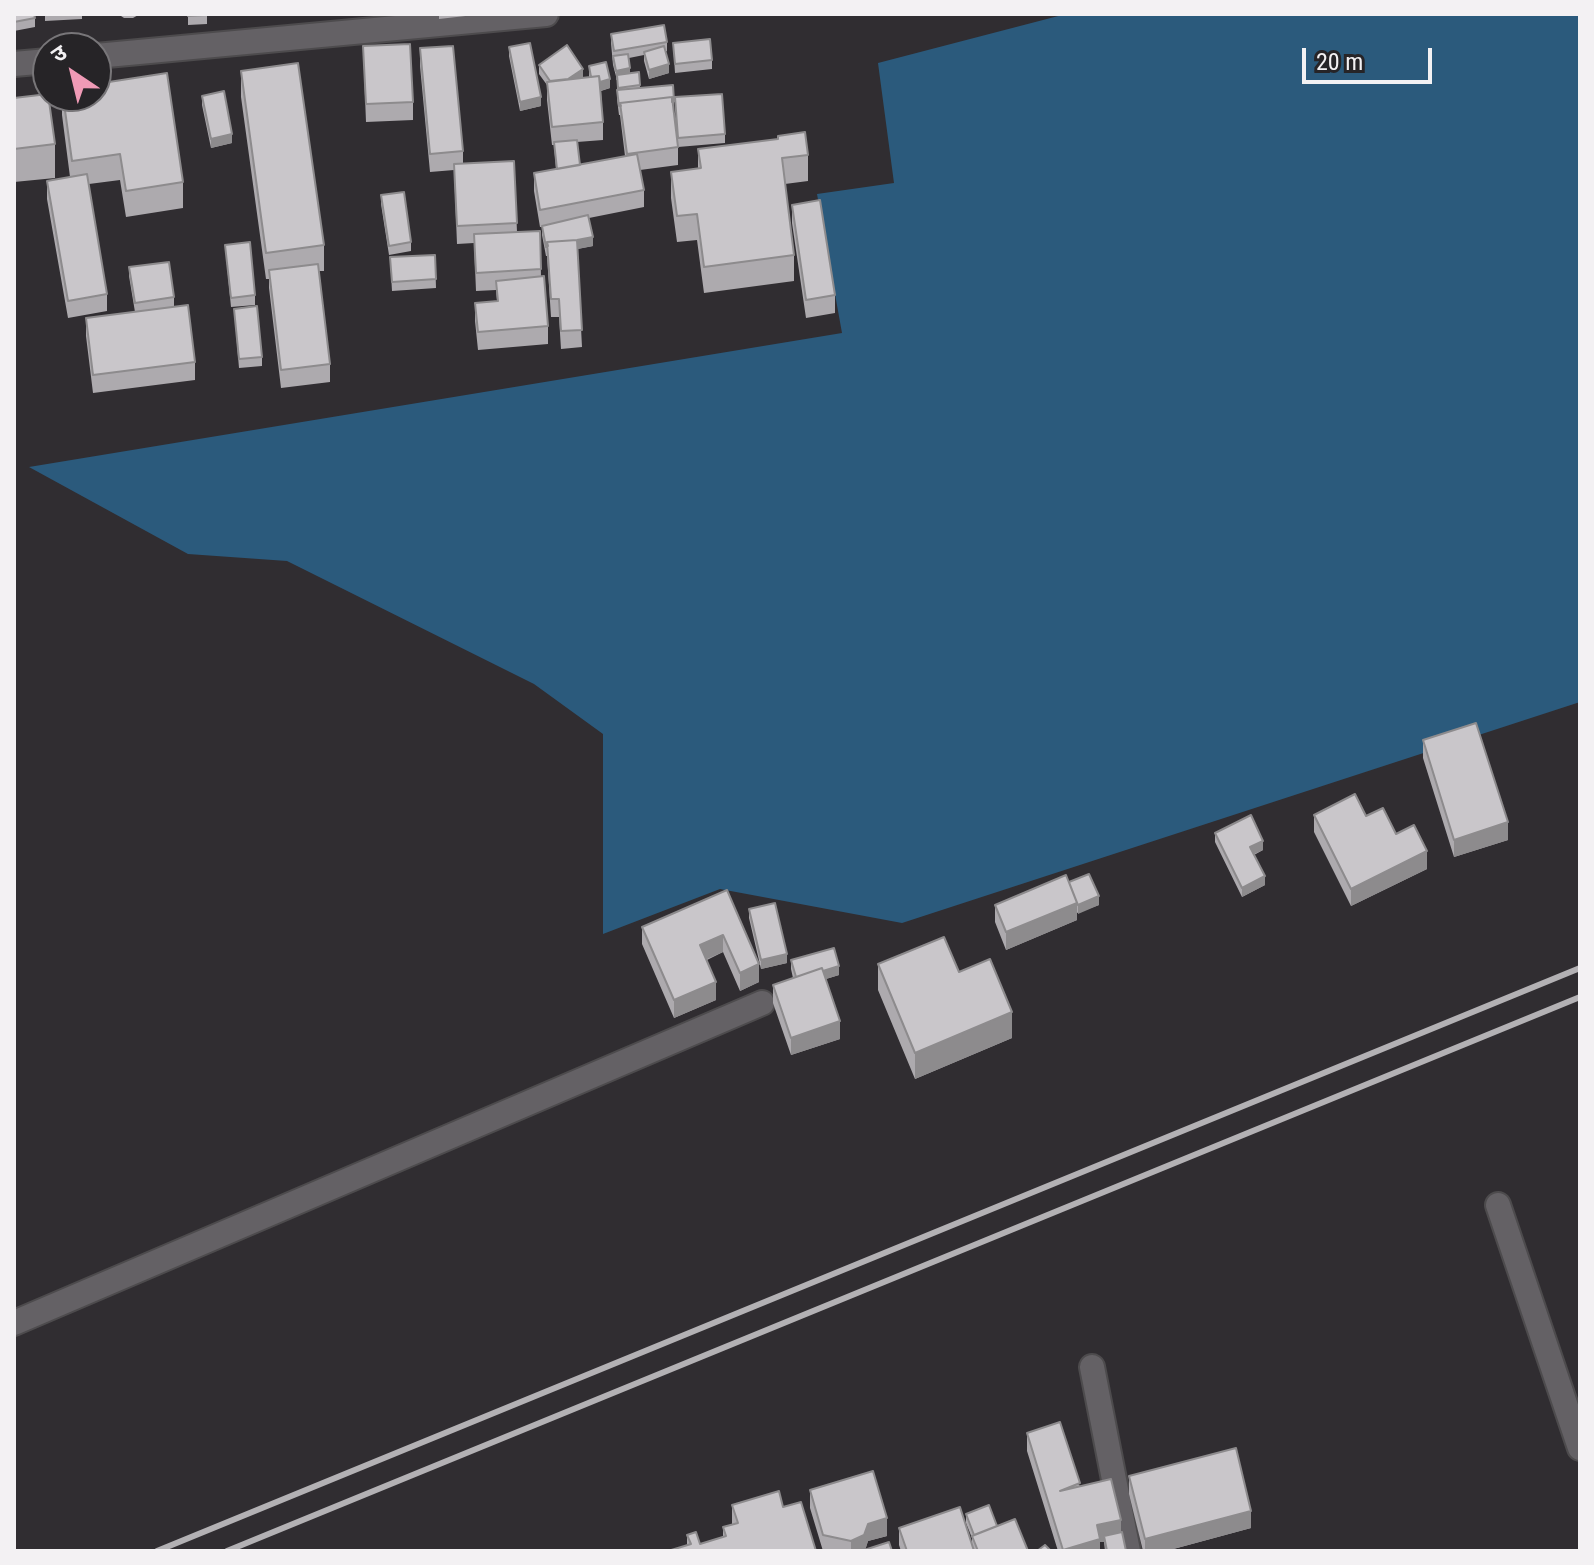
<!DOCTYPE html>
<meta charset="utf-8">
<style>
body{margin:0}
#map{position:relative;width:1594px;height:1565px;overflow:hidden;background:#302d31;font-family:"Roboto Condensed","Noto Sans Devanagari",sans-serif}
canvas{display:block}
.frame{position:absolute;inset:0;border:16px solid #f3f1f3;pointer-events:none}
.north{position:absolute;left:32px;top:32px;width:80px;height:80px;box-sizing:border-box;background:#262427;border:2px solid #787679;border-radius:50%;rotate:325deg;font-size:22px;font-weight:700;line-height:32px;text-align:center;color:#f3f1f3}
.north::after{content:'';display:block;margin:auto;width:28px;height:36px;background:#f09ab6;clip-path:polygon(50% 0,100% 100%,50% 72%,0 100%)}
.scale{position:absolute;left:1302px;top:48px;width:130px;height:36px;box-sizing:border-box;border:4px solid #f3f1f3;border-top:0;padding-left:10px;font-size:24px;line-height:28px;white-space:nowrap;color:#f3f1f3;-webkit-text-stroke:6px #262427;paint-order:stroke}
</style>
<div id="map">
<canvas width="1594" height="1565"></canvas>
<div class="frame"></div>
<div class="north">उ</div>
<div class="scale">20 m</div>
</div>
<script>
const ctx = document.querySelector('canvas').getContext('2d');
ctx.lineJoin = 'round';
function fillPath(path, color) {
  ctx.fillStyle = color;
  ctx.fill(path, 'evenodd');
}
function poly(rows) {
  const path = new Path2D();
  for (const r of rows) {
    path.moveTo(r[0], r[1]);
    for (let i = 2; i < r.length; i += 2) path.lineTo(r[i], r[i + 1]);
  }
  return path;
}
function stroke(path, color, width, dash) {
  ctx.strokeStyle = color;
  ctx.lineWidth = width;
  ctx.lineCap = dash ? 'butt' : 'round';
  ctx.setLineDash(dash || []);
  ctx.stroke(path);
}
fillPath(poly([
 [1066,14,1580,14,1580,702,902,923,720,889,603,934,603,734,534,684,287,561,188,554,29,467,842,333,817,194,894,183,878,63]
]), '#2b5a7c');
const minor = poly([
 [96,56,546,14],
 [14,64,48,61],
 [1498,1205,1580,1448],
 [14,1323,762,1003],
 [1092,1367,1128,1551]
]);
stroke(minor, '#4d4b4d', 28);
stroke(minor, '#646165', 24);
stroke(poly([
 [157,1551,1580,968],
 [227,1551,1580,997]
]), '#b3b1b4', 6);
fillPath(poly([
 [14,14,35,18,35,27,14,31],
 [45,14,82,14,82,19,45,21],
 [118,14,140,14,133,18,124,18],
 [188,14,207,14,207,24,188,25],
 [389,14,416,14,389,16],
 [439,14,483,14,439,19],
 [611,34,667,42,667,51,665,52,669,73,649,79,644,61,644,55,629,58,630,73,639,72,640,88,674,101,673,111,678,147,678,165,640,170,644,190,644,207,589,218,593,246,577,249,582,347,561,349,559,317,551,317,547,256,546,256,542,235,542,227,540,227,534,191,534,173,556,169,554,145,552,145,547,100,547,85,539,74,539,65,583,78,589,77,589,66,610,88,601,91,603,122,603,140,577,142,580,165,625,156,620,115,619,115,617,99,617,80,613,65,611,43],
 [673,43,712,60,712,69,675,73],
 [363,46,413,102,413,120,366,122],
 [509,47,541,106,520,111,509,56],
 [420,48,463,151,463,164,514,161,517,232,540,231,541,277,548,326,548,344,478,350,475,321,475,303,497,301,496,290,476,291,474,243,457,244,454,170,430,172,420,66],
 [241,71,324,245,324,271,319,271,330,364,330,382,281,388,269,288,269,279,266,279,241,97],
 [62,96,96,96,183,182,183,208,126,217,120,180,89,184,107,294,107,311,68,318,47,199,47,181,70,177,62,115],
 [202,96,232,143,211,148,202,105],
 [675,97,725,134,725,143,678,147],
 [14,98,55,144,55,178,14,182],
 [698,149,808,155,808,181,785,184,794,255,794,281,704,293,697,240,677,242,671,198,671,172,698,168],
 [381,195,411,242,411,251,389,255,381,204],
 [792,205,835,295,835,313,806,318,792,223],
 [225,245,255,295,255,305,231,307],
 [435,255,436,288,392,291,390,257],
 [129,267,174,297,174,306,195,362,195,380,93,393,86,336,86,318,135,312,129,276],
 [234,309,262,357,262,366,239,368],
 [1423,740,1508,840,1454,857,1423,758],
 [1314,815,1366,816,1396,834,1427,869,1351,906,1314,832],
 [1215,833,1263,850,1254,855,1265,885,1242,897,1215,842],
 [1069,882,1099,905,1077,913,1077,920,1006,950,995,922,995,905],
 [727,890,759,982,740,991,723,952,707,960,716,1000,674,1018,642,944,642,927],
 [749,909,787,963,761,969,749,918],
 [791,960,839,975,826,979,840,1039,791,1055,773,1003,773,985,793,978,791,969],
 [878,964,959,972,1012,1038,915,1079,878,990],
 [1027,1433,1080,1486,1121,1532,1126,1551,1105,1551,1104,1542,1100,1542,1100,1551,1058,1551,1027,1451],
 [1129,1476,1251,1528,1166,1551,1143,1551,1129,1494],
 [810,1490,887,1536,868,1541,865,1550,892,1551,823,1551,810,1508],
 [732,1505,783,1507,816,1551,687,1545,687,1535,700,1544,723,1537,723,1527,732,1524],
 [966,1514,997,1526,1028,1551,901,1551,899,1545,899,1528,972,1544,972,1538,966,1523]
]), '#adaaae');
fillPath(poly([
 [669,64,669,73,649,79,649,70],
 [630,68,630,77,616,80,616,71],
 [583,69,583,78,555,88],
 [610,79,610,88,593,93,593,84],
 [541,97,541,106,520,111,520,102],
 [232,134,232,143,211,148,211,139],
 [593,237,593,246,548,255,548,246],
 [1508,822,1508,840,1454,857,1454,840],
 [1263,841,1263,850,1250,856,1250,847],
 [1427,851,1427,869,1351,906,1351,889],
 [1265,876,1265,885,1242,897,1242,888],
 [1099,896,1099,905,1078,914,1078,905],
 [1077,903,1077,920,1006,950,1006,932],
 [723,935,723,952,700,962,700,945],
 [787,954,787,963,761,969,761,960],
 [759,964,759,982,740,991,740,973],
 [839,966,839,975,796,988,796,979],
 [716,982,716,1000,674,1018,674,1000],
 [1012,1012,1012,1038,915,1079,915,1053],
 [840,1021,840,1039,791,1055,791,1038],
 [1251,1511,1251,1528,1166,1551,1145,1551,1145,1539],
 [887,1518,887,1536,868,1541,865,1551,851,1551,851,1541,868,1524],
 [1121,1520,1121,1537,1104,1536,1104,1542,1100,1542,1100,1551,1063,1551,1097,1525]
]), '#8d8b8d');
const building = poly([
 [14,14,34,14,35,18,14,22,14,14],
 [188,14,207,14,207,15,188,16,188,14],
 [664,25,667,42,614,51,611,34,664,25],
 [710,39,712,60,675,64,673,43,710,39],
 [530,43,541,97,520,102,509,47,530,43],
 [410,44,413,102,366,104,363,46,410,44],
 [567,45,583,69,568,79,550,81,539,65,567,45],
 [453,46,463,151,430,154,420,48,453,46],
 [664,46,669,64,649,70,644,52,664,46],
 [628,54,630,68,616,71,613,56,628,54],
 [606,62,610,79,600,82,599,76,591,77,589,66,606,62],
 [298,63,324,245,266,253,241,71,298,63],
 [639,72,640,85,618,88,617,75,639,72],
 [167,73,183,182,126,191,120,154,72,161,63,96,96,96,96,84,167,73],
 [599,76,603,122,552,127,547,82,599,76],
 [673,85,674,101,672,102,672,97,620,103,621,106,619,106,617,90,673,85],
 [224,91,232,134,211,139,202,96,224,91],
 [48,94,55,144,14,149,14,98,48,94],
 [722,94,725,134,678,138,675,97,722,94],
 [672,97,678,147,627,154,620,103,672,97],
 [805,132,808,155,782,158,794,255,704,267,697,214,677,216,671,172,701,168,698,149,778,139,778,136,805,132],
 [577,140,580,165,557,169,554,142,577,140],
 [637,154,644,190,540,210,534,173,637,154],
 [514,161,517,223,457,226,454,164,514,161],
 [87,174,107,294,68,301,47,181,87,174],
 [404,192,411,242,389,246,381,195,404,192],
 [820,200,835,295,806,300,792,205,820,200],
 [588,215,593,237,577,240,547,242,548,246,546,247,542,226,588,215],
 [540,231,541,269,476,273,474,234,540,231],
 [577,240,582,330,561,331,559,299,551,299,547,242,577,240],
 [250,242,255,295,231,298,225,245,250,242],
 [435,255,436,279,392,282,390,257,435,255],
 [169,262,174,297,135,303,129,267,169,262],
 [318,264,330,364,281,370,269,270,318,264],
 [544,276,548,326,478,332,475,303,498,301,496,281,544,276],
 [188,305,195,362,93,375,86,318,188,305],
 [257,306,262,357,239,359,234,309,257,306],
 [1476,723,1508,822,1454,840,1423,740,1476,723],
 [1355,794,1366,816,1383,808,1396,834,1414,825,1427,851,1351,889,1314,815,1355,794],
 [1251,815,1263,841,1250,847,1265,876,1242,888,1215,833,1251,815],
 [1089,874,1099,896,1078,905,1069,882,1089,874],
 [1066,875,1077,903,1006,932,995,905,1066,875],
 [727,890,759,964,740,973,723,935,700,945,716,982,674,1000,642,927,727,890],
 [775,903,787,954,761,960,749,909,775,903],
 [944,937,959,972,990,959,1012,1012,915,1053,878,964,944,937],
 [834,948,839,966,823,971,822,968,796,977,791,960,834,948],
 [822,968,840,1021,791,1038,773,985,822,968],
 [1060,1422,1080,1483,1060,1491,1111,1479,1121,1520,1097,1525,1100,1539,1063,1550,1027,1433,1060,1422],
 [1236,1448,1251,1511,1145,1539,1129,1476,1236,1448],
 [873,1471,887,1518,868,1524,864,1535,851,1541,823,1535,810,1490,873,1471],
 [779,1491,783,1507,801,1502,816,1551,668,1551,691,1544,687,1535,696,1532,700,1544,726,1536,723,1527,738,1523,732,1505,779,1491],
 [989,1505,997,1526,974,1535,966,1514,989,1505],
 [960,1507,974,1551,907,1551,899,1528,960,1507],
 [1015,1519,1028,1551,978,1551,972,1536,1015,1519],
 [1122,1532,1126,1551,1107,1551,1104,1536,1122,1532],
 [889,1542,892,1551,861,1551,889,1542],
 [1045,1545,1051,1551,1037,1551,1045,1545]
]);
fillPath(building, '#c9c6ca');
stroke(building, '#8d8b8d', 2);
</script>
